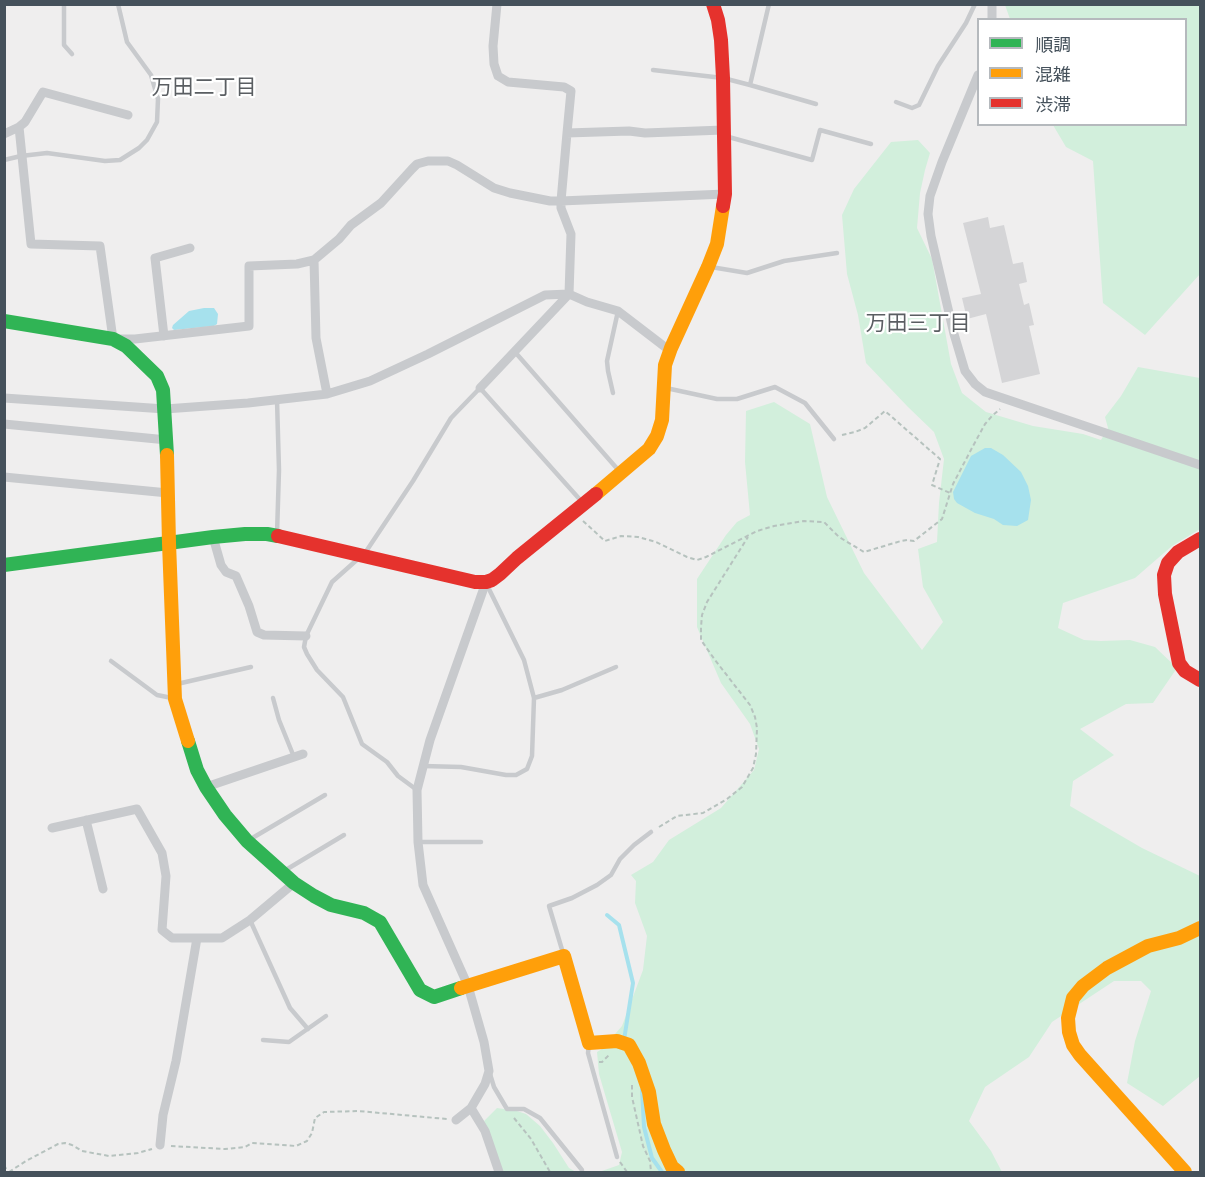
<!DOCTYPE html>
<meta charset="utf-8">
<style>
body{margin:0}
#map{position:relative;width:1205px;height:1177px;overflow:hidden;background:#efeeee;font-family:"Fira Sans Condensed","Noto Sans JP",sans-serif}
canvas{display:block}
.frame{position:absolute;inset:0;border:6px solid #45515b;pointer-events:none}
.legend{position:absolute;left:977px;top:18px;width:210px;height:108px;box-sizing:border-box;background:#fff;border:2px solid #b5b9bd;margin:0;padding:8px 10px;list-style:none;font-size:18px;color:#45515b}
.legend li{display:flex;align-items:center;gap:12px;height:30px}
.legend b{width:30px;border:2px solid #b5b9bd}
</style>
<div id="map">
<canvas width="1205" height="1177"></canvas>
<div class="frame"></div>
<ul class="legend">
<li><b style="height:8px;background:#30b455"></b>順調</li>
<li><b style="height:8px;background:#ff9f0a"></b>混雑</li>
<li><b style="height:8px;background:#e5322d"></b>渋滞</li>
</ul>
</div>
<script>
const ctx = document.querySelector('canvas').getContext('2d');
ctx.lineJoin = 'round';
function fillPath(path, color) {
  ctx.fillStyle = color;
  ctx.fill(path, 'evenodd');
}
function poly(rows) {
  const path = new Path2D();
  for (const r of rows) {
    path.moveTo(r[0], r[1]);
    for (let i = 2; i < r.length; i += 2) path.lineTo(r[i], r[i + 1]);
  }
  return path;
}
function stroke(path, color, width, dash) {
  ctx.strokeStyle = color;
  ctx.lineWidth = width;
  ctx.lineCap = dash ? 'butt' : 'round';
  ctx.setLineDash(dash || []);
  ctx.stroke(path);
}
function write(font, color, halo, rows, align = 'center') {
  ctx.font = font + ' "Fira Sans Condensed","Noto Sans JP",sans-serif';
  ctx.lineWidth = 4.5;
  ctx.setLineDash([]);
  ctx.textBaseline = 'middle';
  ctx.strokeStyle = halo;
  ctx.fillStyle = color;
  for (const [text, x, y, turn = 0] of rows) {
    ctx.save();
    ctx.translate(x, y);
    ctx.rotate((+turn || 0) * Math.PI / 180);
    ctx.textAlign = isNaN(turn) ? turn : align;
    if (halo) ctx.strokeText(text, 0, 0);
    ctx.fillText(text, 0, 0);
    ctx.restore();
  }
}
fillPath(poly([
 [1005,5,1200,5,1200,274,1145,335,1103,303,1093,161,1066,147,1053,125,1186,124,1186,20,1010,19],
 [918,140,930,153,925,170,920,193,917,228,932,259,951,364,962,393,986,412,1033,426,1083,434,1101,440,1108,428,1105,417,1121,396,1138,367,1200,378,1200,529,1172,546,1135,578,1063,603,1058,628,1084,640,1101,641,1130,640,1155,647,1177,668,1153,703,1126,704,1080,729,1114,755,1073,781,1070,806,1142,848,1200,876,1200,1076,1163,1106,1127,1083,1135,1041,1151,991,1141,981,1114,981,1052,1022,1029,1057,985,1087,969,1121,991,1151,1002,1172,599,1172,619,1165,622,1152,599,1074,597,1052,602,1049,622,1026,643,970,647,936,635,903,636,881,631,875,653,862,669,840,721,808,754,770,759,749,750,724,721,683,697,627,697,579,726,535,737,522,750,515,745,462,746,411,774,402,810,424,827,497,864,573,922,650,943,622,923,587,918,549,937,542,939,503,944,459,934,432,908,407,866,363,858,315,847,274,842,215,854,189,891,142],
 [497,1108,517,1111,526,1114,540,1126,553,1143,569,1168,576,1172,497,1172,484,1121]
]), '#d2efdc');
fillPath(poly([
 [204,308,214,308,218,314,217,324,214,326,174,330,172,328,173,325,189,311],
 [985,448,991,448,1003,455,1021,472,1028,486,1031,500,1028,520,1017,526,1003,525,994,519,975,513,957,503,954,499,953,492,971,456]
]), '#a6e1ed');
stroke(poly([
 [607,915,619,925,633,983,624,1040],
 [642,1090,644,1127,652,1158,662,1172]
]), '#a6e1ed', 4);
fillPath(poly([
 [988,217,990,228,1004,225,1013,264,1023,262,1027,282,1019,284,1024,305,1029,303,1034,325,1029,326,1040,374,1002,383,986,314,967,319,962,298,981,294,963,223]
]), '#d5d5d7');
stroke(poly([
 [842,435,855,432,865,428,885,411,940,459,932,485,950,493],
 [583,521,605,541,621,536,638,537,656,542,687,557,697,560,706,557,757,531,774,526,804,521,824,522,839,537,864,552,901,541,907,540,914,541,942,519,953,484,973,446,985,424,992,416,1000,409],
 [659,827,677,816,703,813,727,799,742,787,753,768,756,754,757,728,755,717,750,705,715,660,701,640,701,627,702,615,707,602,748,537],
 [599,1062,602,1062,610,1054],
 [632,1085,632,1097,643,1146,650,1161,651,1172],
 [514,1118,531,1139,550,1172],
 [171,1146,225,1149,245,1147,252,1143,296,1146,307,1141,312,1133,315,1118,324,1112,358,1111,447,1119],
 [620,1162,627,1172],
 [4,1165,8,1172],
 [9,1172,26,1161,58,1144,65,1143,72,1145,82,1151,109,1156,138,1153,152,1149]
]), '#b6c2be', 2, [4.5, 3]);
stroke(poly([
 [64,4,64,45,72,54],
 [653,70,723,78,750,85,816,104],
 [750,85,769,4],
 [896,102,912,108,919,105,938,66,966,23,975,4],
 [725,136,812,160,820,130,871,144],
 [4,160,21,156,47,153,105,161,120,160,139,148,147,140,157,122,158,99,151,75,127,42,118,4],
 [711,267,747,273,784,261,837,253],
 [515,352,620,472],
 [666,388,717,399,737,399,775,387,805,403,834,439],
 [613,393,608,371,607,361,618,311],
 [277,400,279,470,277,534],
 [365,553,413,481,451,418,480,388,583,503],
 [359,558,332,582,306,636,304,647,307,654,317,670,343,697,362,744,387,762,398,776,417,790],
 [111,661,157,695,172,698],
 [177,684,251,667],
 [273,698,279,720,294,757],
 [534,698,562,690,616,667],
 [423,766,461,767,506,775,516,775,527,769,532,756,534,698,524,660,486,583],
 [249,840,325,795],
 [418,842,481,842],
 [284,871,344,835],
 [250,920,290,1008,308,1029],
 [563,953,549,906,572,898,597,885,611,875,620,859,634,845,651,832],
 [263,1040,289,1042,326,1016],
 [589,1044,588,1053,617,1157],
 [490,1074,494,1087,507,1109,524,1109,540,1118,582,1170]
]), '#c8cacd', 4.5);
stroke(poly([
 [497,4,493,46,494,64,498,76,508,82,564,87,571,91,567,133],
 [992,20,992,4],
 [978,75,942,162,930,196,928,214,931,236,954,334,965,371,975,384,985,392,1200,465],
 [128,115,43,92,25,122,19,127,31,244,100,246,113,339,135,339,249,326,249,266,297,264,314,260,339,239,351,225,381,203,412,169,417,164,428,161,448,161,457,165,494,188,510,193,550,201,561,201,725,194],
 [4,134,19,127],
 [314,260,316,338,327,394],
 [164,336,155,258,190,248],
 [480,388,569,294,571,234,561,208,561,201,567,133,629,131,645,133,723,130],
 [4,398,165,409,248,403,327,394,370,381,428,354,545,295,569,294,587,302,618,311,665,347,671,348],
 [4,424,167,440],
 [4,477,168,493],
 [213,537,221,565,226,572,236,576,249,606,257,632,264,635,306,636],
 [206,787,303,754],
 [86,820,103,889],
 [52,828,137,809,162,853,166,876,162,930,172,938,222,938,250,920,294,883],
 [471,1108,485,1131,499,1172],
 [456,1120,471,1108,485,1084,489,1071,484,1042,468,986,423,885,418,842,417,790,430,740,486,582],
 [160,1145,163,1115,176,1061,197,938]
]), '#c8cacd', 9);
stroke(poly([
 [4,321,113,339,126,346,157,376,163,390,167,455],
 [4,565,213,537,245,534,267,534,278,536],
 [188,741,197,770,206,787,225,815,247,841,294,883,314,896,331,905,364,913,380,922,420,990,434,997,461,988]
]), '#30b455', 14);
stroke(poly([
 [167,455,169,543,175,699,188,741],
 [596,494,649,449,657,436,662,420,665,365,671,348,708,267,717,244,723,206],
 [461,988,564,956,589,1043,617,1041,629,1045,639,1063,649,1092,654,1124,664,1150,672,1167,678,1172],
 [1185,1172,1080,1055,1073,1045,1069,1032,1068,1018,1073,998,1083,986,1107,968,1148,946,1179,938,1200,928]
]), '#ff9f0a', 14);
stroke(poly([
 [713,4,718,20,721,40,723,78,725,194,723,206],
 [278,536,475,582,486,582,492,580,500,574,517,558,596,494],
 [1200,539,1178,552,1168,563,1164,575,1165,594,1179,663,1185,671,1200,680]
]), '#e5322d', 14);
write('21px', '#5a5e62', '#fff', [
 ["万田二丁目",204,88],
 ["万田三丁目",918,324]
]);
</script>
